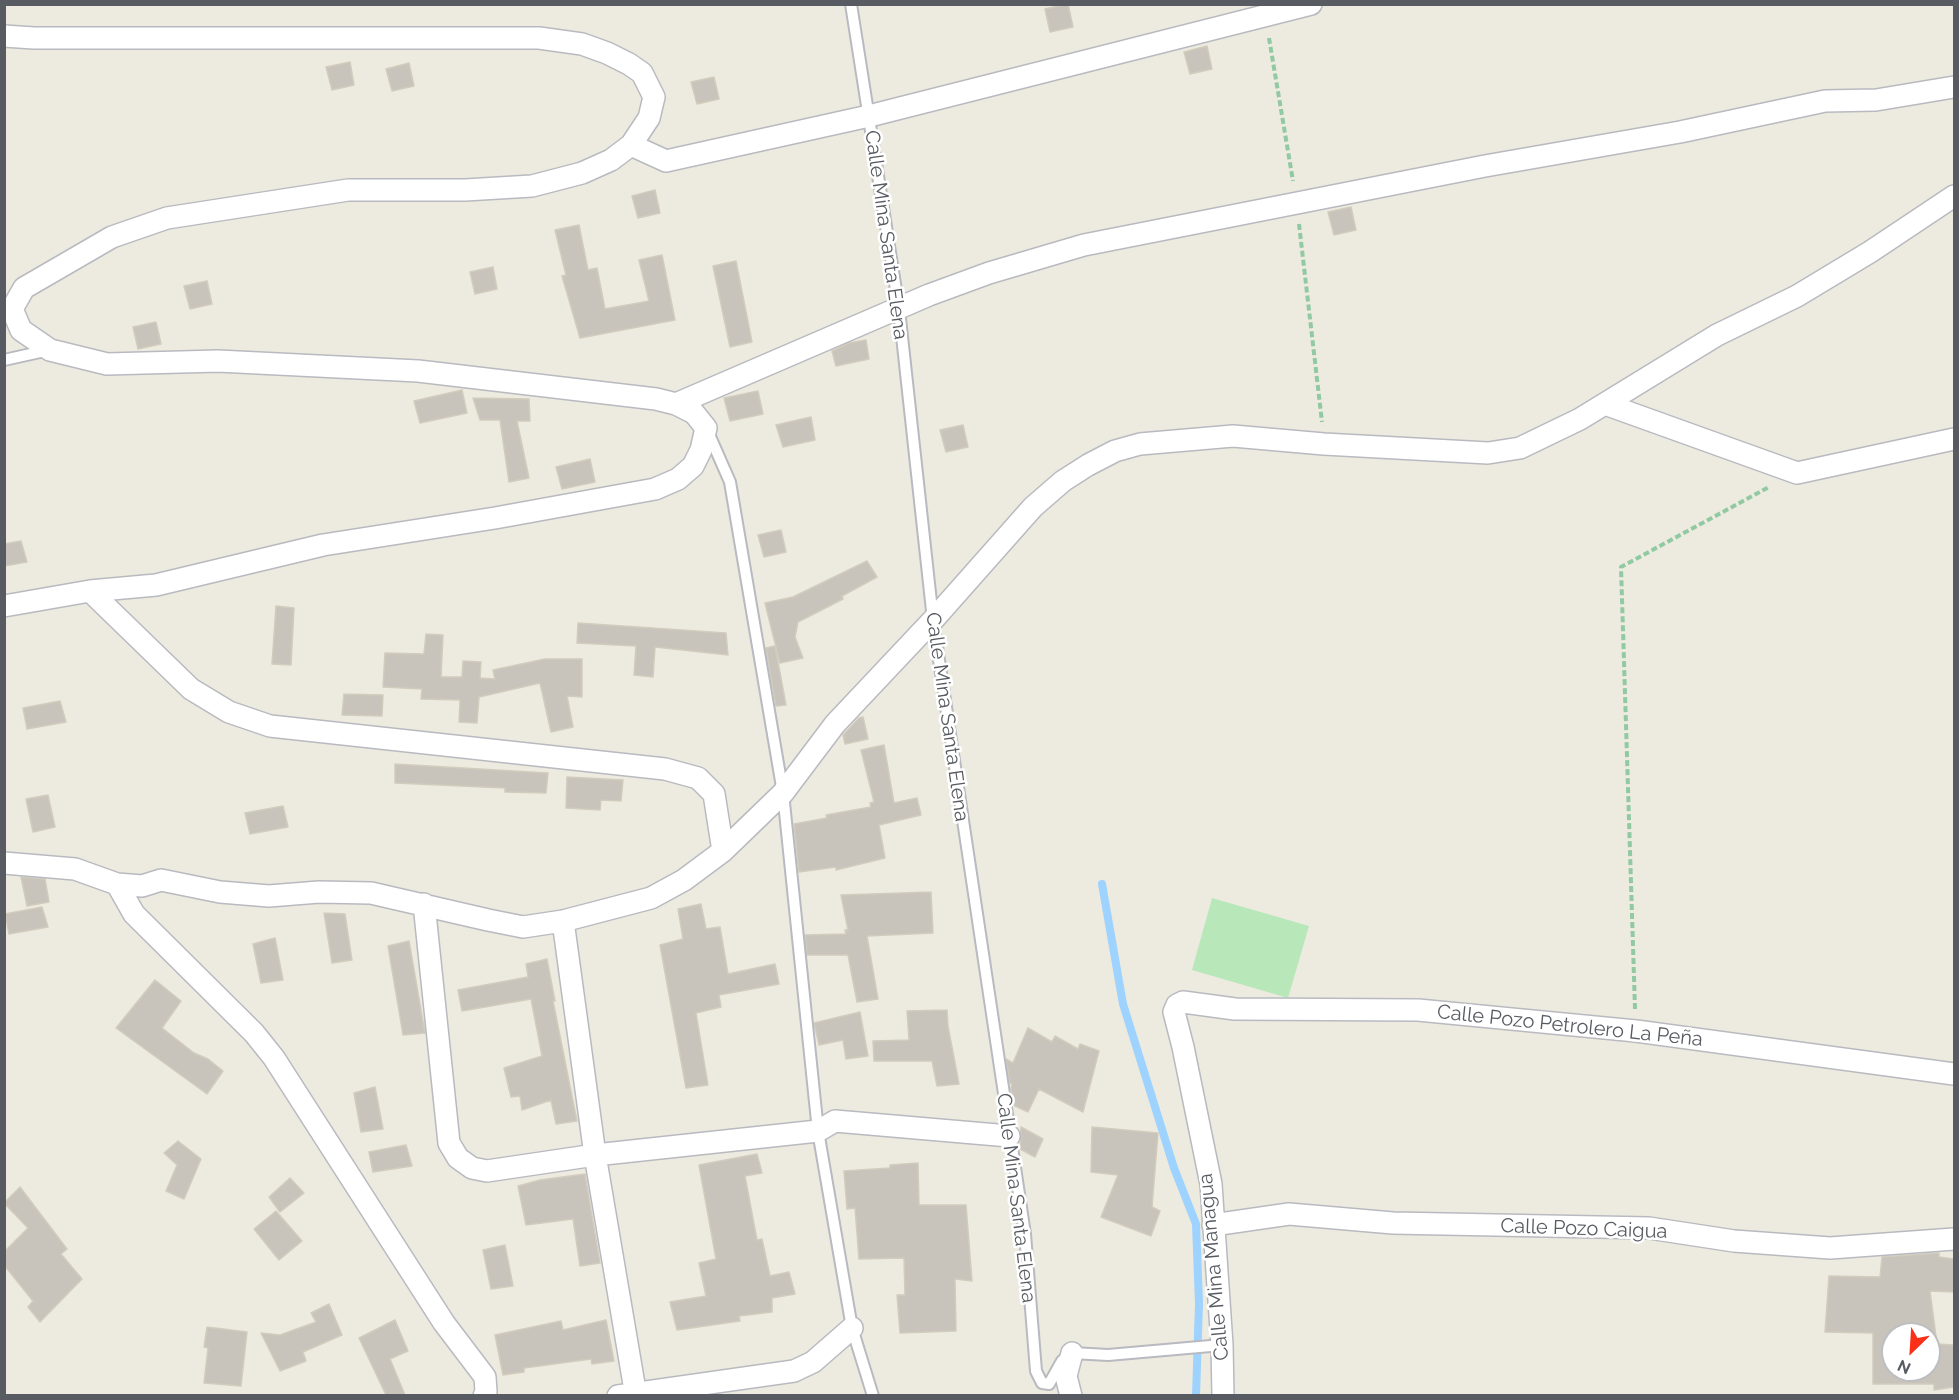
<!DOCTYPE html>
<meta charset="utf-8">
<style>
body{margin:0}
#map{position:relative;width:1959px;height:1400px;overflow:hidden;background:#edebdf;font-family:Raleway,sans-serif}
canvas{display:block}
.frame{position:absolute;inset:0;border:6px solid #585c62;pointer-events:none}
.north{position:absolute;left:1881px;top:1322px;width:60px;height:60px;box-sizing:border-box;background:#fff;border:2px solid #bcbec0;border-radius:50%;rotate:205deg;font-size:16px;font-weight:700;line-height:24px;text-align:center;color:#585c62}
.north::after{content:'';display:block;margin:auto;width:21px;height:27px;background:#fa3019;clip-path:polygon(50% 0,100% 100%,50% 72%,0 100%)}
</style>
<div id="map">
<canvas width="1959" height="1400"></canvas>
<div class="frame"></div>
<div class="north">N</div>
</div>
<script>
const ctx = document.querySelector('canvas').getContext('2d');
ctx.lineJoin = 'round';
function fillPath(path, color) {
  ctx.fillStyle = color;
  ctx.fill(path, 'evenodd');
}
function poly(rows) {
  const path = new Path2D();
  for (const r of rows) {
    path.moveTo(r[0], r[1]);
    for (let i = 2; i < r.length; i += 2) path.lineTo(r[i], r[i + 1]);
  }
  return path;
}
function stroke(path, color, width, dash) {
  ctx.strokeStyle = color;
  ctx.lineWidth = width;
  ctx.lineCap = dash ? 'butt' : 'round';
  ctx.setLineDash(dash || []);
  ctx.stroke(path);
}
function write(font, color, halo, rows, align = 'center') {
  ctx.font = font + ' Raleway,sans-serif';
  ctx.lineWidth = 5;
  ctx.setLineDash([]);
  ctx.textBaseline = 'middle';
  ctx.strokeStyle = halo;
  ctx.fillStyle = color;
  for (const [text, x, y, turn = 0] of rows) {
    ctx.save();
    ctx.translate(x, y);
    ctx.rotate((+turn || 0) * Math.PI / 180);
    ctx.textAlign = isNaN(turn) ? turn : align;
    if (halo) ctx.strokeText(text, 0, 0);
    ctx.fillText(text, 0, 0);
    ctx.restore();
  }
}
fillPath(poly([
 [1212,898,1309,926,1288,998,1192,970]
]), '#b8e8ba');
stroke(poly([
 [1102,884,1123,1004,1174,1168,1196,1224,1199,1304,1196,1396]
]), '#9ed2ff', 8);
const building = poly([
 [1068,4,1073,27,1050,32,1045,9,1068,4],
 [1207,46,1212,69,1190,74,1184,52,1207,46],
 [350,62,354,85,332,90,326,67,350,62],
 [409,63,414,86,392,91,386,69,409,63],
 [714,77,719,99,697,104,691,82,714,77],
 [655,190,660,213,638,218,632,196,655,190],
 [1351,207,1356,230,1334,235,1328,212,1351,207],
 [579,225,588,270,597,268,605,309,649,301,639,260,662,255,675,320,580,338,562,276,566,275,555,230,579,225],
 [736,261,752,342,730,347,713,266,736,261],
 [493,267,497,289,475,294,470,272,493,267],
 [207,281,212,304,190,309,184,286,207,281],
 [156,322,161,344,138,349,133,327,156,322],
 [866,340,869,359,836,366,832,351,849,343,866,340],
 [462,390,467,413,420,423,414,401,462,390],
 [758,391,763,414,730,421,724,398,758,391],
 [473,398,529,399,530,421,517,421,529,478,509,482,500,420,480,420,473,398],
 [811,417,815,440,783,447,776,425,811,417],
 [963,425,968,447,946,452,940,430,963,425],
 [590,459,595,482,562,489,556,467,590,459],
 [781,530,786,552,764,557,758,535,781,530],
 [21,541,27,562,4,566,4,544,21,541],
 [867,561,877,577,842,596,843,599,798,622,795,637,803,658,780,663,765,603,793,597,867,561],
 [276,606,294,608,291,665,272,664,276,606],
 [578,623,726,633,728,655,655,647,653,677,634,675,636,646,577,643,578,623],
 [426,634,443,635,441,677,462,677,463,661,481,662,480,678,495,679,493,670,545,659,582,659,582,697,567,696,573,727,551,732,540,683,479,697,477,723,459,722,460,700,421,699,422,689,383,687,385,653,424,654,426,634],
 [775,646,786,705,776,706,766,648,775,646],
 [344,694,383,695,382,716,342,715,344,694],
 [60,701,66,722,27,729,23,708,60,701],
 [863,717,868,739,845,744,843,735,859,718,863,717],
 [884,745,894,803,917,798,921,815,879,825,885,858,836,870,836,867,799,872,794,824,827,818,826,815,871,807,870,803,874,802,861,750,884,745],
 [395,764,548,773,546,793,505,792,505,788,395,783,395,764],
 [567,777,623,780,621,801,601,800,600,810,566,808,567,777],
 [48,795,55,827,33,832,26,799,48,795],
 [283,806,288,827,250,834,245,813,283,806],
 [21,877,45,879,49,902,27,906,21,877],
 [931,892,933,933,867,936,878,999,857,1002,848,955,807,955,805,935,846,934,845,930,848,930,841,895,931,892],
 [701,904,706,929,720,927,728,974,775,964,779,984,719,995,721,1007,696,1013,708,1085,686,1088,660,945,683,939,678,909,701,904],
 [42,907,48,927,9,934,5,914,42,907],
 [324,913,345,914,352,960,332,963,324,913],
 [275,938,283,980,261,983,253,944,275,938],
 [409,941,425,1033,403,1035,388,946,409,941],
 [547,959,555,1001,553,1001,577,1121,556,1124,551,1100,522,1110,520,1096,511,1097,504,1068,542,1056,531,999,462,1011,458,990,528,977,526,964,547,959],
 [155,980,181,1001,162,1028,194,1053,208,1059,223,1071,207,1094,116,1028,155,980],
 [947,1010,948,1026,959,1084,937,1086,932,1061,874,1061,873,1041,909,1040,907,1011,947,1010],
 [860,1012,868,1056,846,1059,843,1040,819,1045,814,1023,860,1012],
 [1028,1028,1052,1042,1055,1036,1078,1049,1080,1044,1099,1051,1083,1112,1039,1089,1028,1112,1013,1105,1011,1088,1012,1084,1010,1083,1006,1059,1013,1063,1028,1028],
 [375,1087,383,1129,361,1132,354,1093,375,1087],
 [1021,1127,1043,1139,1035,1157,1020,1149,1021,1127],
 [1092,1127,1158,1133,1152,1207,1160,1211,1151,1236,1101,1217,1118,1175,1091,1172,1092,1127],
 [178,1141,201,1159,184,1199,166,1191,177,1165,164,1153,178,1141],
 [406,1145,412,1166,373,1172,369,1152,406,1145],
 [757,1154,762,1173,745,1176,757,1240,762,1239,770,1276,789,1272,795,1294,772,1298,772,1312,739,1316,740,1321,677,1330,670,1302,706,1296,699,1263,716,1259,699,1165,757,1154],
 [918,1163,919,1205,966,1205,972,1281,955,1279,956,1331,900,1333,897,1295,905,1295,904,1258,859,1259,855,1208,847,1209,844,1171,890,1168,890,1165,918,1163],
 [585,1174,600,1263,580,1266,573,1219,526,1225,518,1186,540,1180,585,1174],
 [290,1178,304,1193,280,1212,269,1197,290,1178],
 [20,1187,67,1249,61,1254,82,1279,40,1322,28,1307,33,1301,4,1265,4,1252,28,1228,4,1203,20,1187],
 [276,1211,302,1241,279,1260,254,1229,276,1211],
 [505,1245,513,1286,491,1289,483,1250,505,1245],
 [1939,1253,1939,1257,1954,1259,1954,1292,1930,1291,1937,1344,1954,1345,1954,1387,1934,1390,1934,1384,1873,1384,1873,1333,1825,1332,1829,1276,1880,1277,1882,1257,1939,1253],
 [1893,1334,1929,1334,1929,1370,1893,1370,1893,1334],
 [329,1304,342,1335,303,1352,306,1361,280,1371,261,1333,280,1335,316,1322,311,1313,329,1304],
 [395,1320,408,1351,390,1359,405,1395,386,1395,359,1338,395,1320],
 [606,1320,614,1361,592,1364,591,1359,524,1368,524,1372,503,1375,495,1335,561,1321,563,1330,606,1320],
 [207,1327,247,1332,241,1386,204,1383,208,1348,204,1347,207,1327]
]);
fillPath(building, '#c8c4bc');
stroke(building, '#d2ccbd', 1.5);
const lane = poly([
 [851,4,899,309,933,620,1025,1234,1036,1371,1042,1383,1049,1384,1062,1361,1072,1353,1108,1355,1222,1345],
 [4,360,49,350],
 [708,432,730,482,783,793,818,1131,852,1328,873,1396]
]);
const street = poly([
 [4,36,34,38,539,38,582,44,607,53,629,64,642,73,654,97,649,118,631,145,611,160,582,173,532,186,465,190,348,190,167,218,112,237,24,288,12,309,21,330,50,350,107,364,218,361,418,371,656,399,676,404,694,413,706,428,701,450,693,466,678,479,655,489,495,518,323,545,156,585,90,591,4,606],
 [631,145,666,161,869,116,1311,4],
 [676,404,929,295,989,273,1084,245,1485,166,1680,132,1825,101,1876,100,1954,87],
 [1605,404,1797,473,1954,439],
 [90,591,191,689,229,712,270,726,665,769,698,778,714,794,723,851],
 [4,863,75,869,117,884],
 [424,904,449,1143,458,1158,472,1168,487,1171,595,1155,818,1131,835,1121,1009,1136],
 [563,921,595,1155,636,1396],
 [1213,1225,1289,1214,1393,1223,1649,1228,1734,1241,1830,1248,1954,1239],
 [484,1396,486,1392,485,1377,444,1323,274,1058,254,1033,134,914,117,884,142,886,161,880,220,892,269,896,319,892,371,893,488,920,523,927,563,921,651,898,684,880,723,851,783,793,835,724,933,620,1033,507,1063,481,1088,465,1115,451,1140,444,1233,436,1324,444,1488,453,1520,448,1580,419,1717,335,1797,296,1870,252,1954,196],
 [618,1396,794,1371,813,1362,852,1328],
 [1071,1396,1066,1376,1072,1353],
 [1223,1396,1222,1345,1211,1184,1183,1047,1174,1012,1177,1005,1183,1002,1235,1009,1418,1010,1636,1031,1954,1074]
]);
stroke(lane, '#b8bac0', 14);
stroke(street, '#b8bac0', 24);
stroke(poly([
 [1269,38,1293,181],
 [1299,224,1322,422],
 [1635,1009,1621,567,1769,487]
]), '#91c9a2', 4, [6, 3]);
stroke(lane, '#fff', 10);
stroke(street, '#fff', 21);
write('20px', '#585c62', '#fff', [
 ["Calle Mina Santa Elena",886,235,82],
 ["Calle Mina Santa Elena",947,717,82],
 ["Calle Pozo Petrolero La Peña",1570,1026,6],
 ["Calle Mina Santa Elena",1016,1198,83],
 ["Calle Pozo Caigua",1584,1229,2],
 ["Calle Mina Managua",1214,1267,-95]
]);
</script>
